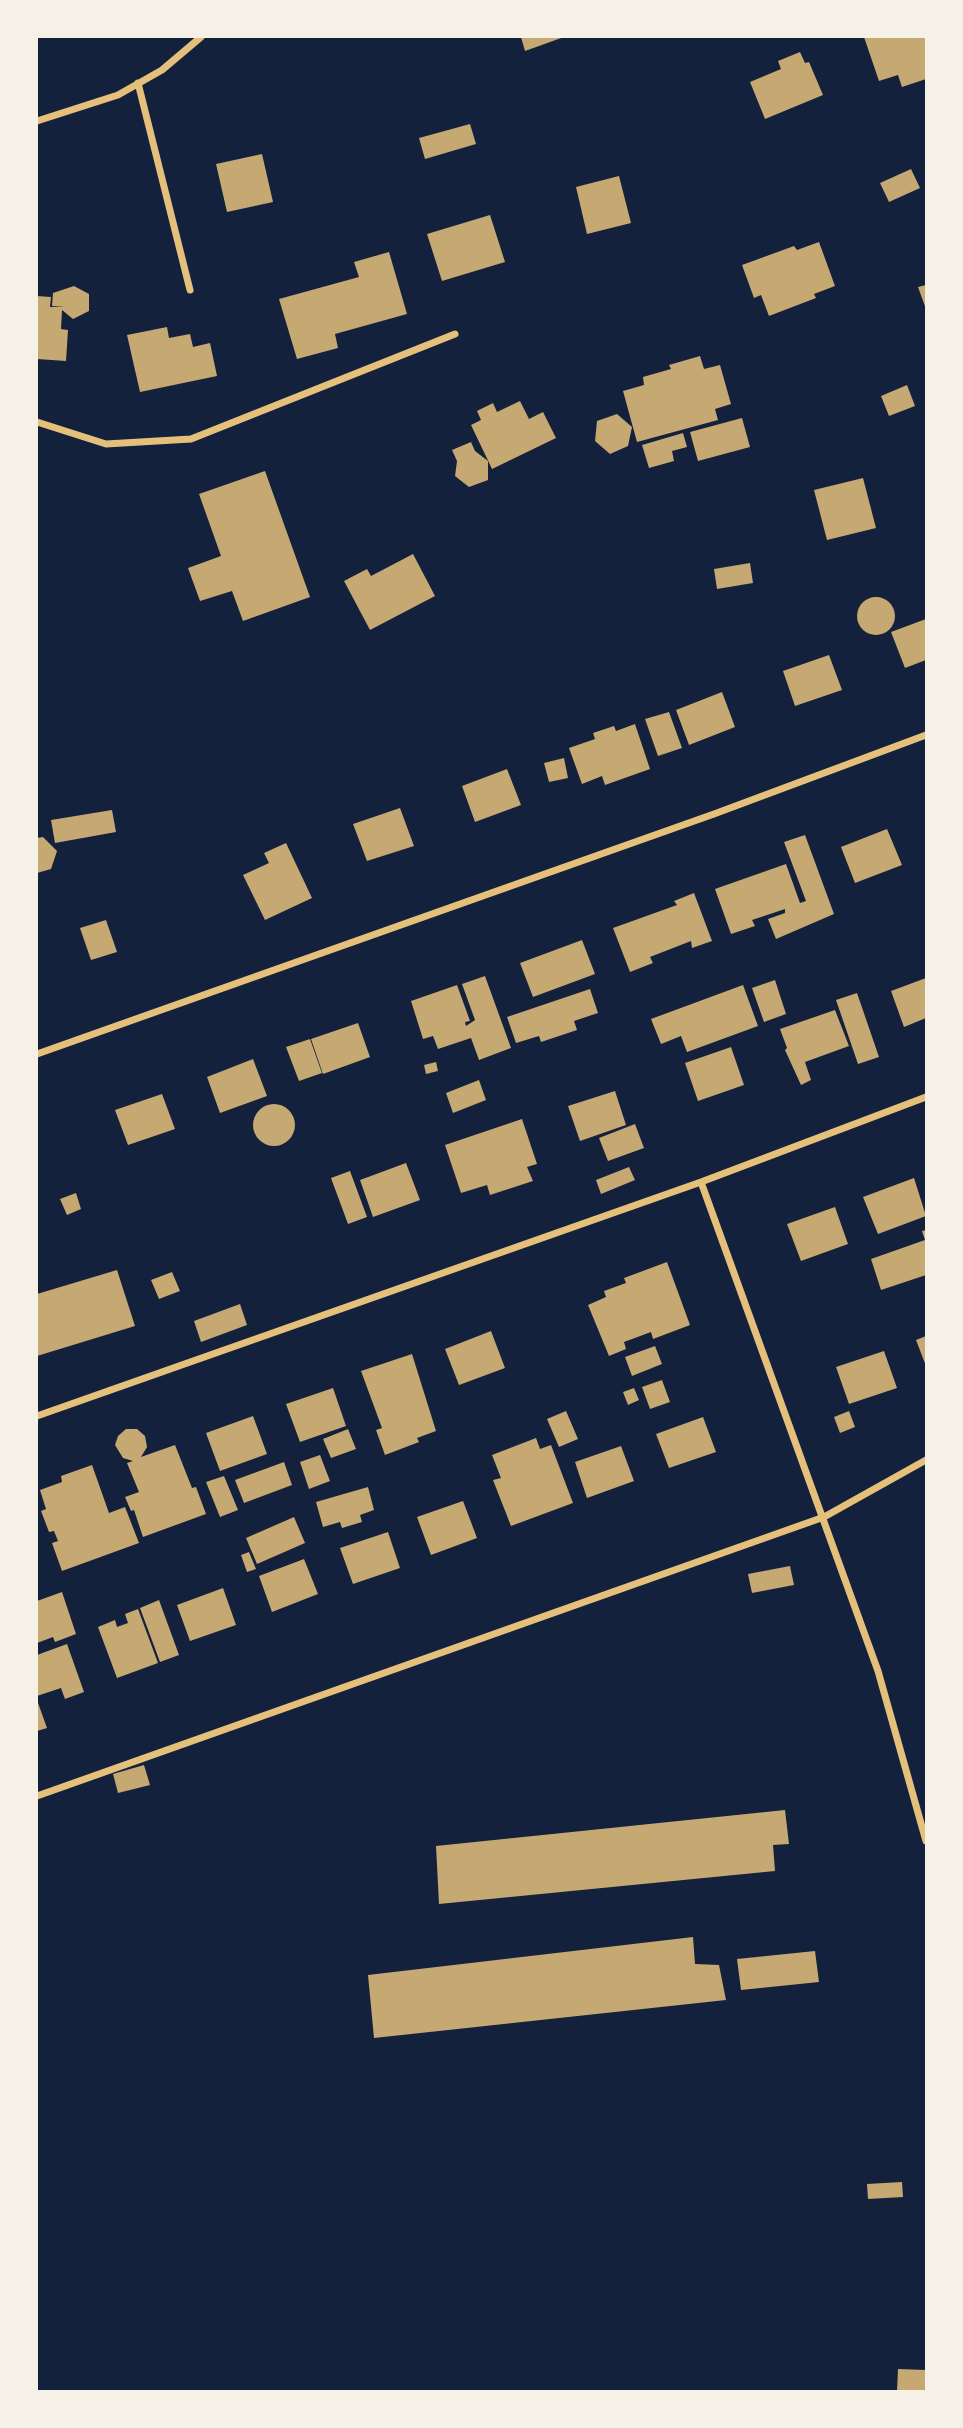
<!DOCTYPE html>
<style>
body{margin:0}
#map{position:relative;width:963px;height:2428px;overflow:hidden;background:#14213d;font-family:Manrope,sans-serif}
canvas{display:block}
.frame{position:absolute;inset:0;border:38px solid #f6f1e7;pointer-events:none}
</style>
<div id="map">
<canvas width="963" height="2428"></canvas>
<div class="frame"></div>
</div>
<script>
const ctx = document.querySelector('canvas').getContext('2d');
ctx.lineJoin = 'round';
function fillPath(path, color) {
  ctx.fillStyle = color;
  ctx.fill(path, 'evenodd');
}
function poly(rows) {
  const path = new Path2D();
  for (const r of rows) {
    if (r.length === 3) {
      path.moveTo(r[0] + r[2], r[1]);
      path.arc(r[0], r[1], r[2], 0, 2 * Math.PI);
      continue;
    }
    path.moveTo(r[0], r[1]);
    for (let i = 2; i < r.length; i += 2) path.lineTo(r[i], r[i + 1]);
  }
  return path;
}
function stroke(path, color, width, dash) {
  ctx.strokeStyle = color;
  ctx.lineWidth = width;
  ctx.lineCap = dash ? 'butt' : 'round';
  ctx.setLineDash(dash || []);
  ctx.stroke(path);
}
fillPath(poly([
 [521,37,564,37,525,51],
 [864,37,926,37,926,79,902,87,898,75,879,81],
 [800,52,805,63,809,62,823,95,765,119,750,82,781,69,778,61],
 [470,124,476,144,425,159,419,138],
 [262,154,273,202,227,212,216,164],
 [911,169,920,188,889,202,880,183],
 [619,176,631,223,587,234,576,187],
 [490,215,505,262,442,281,427,234],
 [819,242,835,286,814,294,816,298,769,316,761,295,754,298,742,265,794,246,797,250],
 [389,252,407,314,335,334,338,348,297,359,279,299,359,277,354,262],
 [926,285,926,309,918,287],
 [74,286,89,294,89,311,73,319,62,310,61,329,68,330,66,361,37,359,37,296,51,297,50,307,65,307,52,306,53,293],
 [167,327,169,338,190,334,193,347,210,343,217,376,140,392,127,335],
 [700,356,704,369,720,365,731,404,715,409,718,420,637,442,623,391,644,385,643,377,671,369,669,365],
 [907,385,915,406,889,416,881,396],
 [520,401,529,419,543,412,556,438,492,469,471,425,481,420,477,411,493,403,497,412],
 [617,414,632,427,628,446,610,454,595,441,597,421],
 [742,418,750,447,698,461,690,432],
 [683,433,687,447,672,451,674,461,649,468,642,445],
 [471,442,475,451,488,461,488,480,469,487,455,476,457,461,452,450],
 [265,471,310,597,243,621,232,591,200,601,188,568,221,556,199,494],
 [863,478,876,528,827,540,814,490],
 [413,554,435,596,370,630,344,581,367,569,371,576],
 [750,563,753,583,717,589,714,569],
 [876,616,19],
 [926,619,926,660,905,668,891,632],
 [829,655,842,690,795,706,783,671],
 [722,692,735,727,689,745,676,710],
 [669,712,682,748,658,756,645,719],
 [635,724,650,769,605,785,602,776,582,784,569,748,595,739,593,733,614,726,616,731],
 [564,758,568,778,549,782,544,763],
 [507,769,521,805,475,822,462,786],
 [400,808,414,846,367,861,353,824],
 [112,810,116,832,55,843,51,820],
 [887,829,902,865,855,883,841,847],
 [805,835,834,914,776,939,768,919,785,913,785,909,752,920,755,926,731,934,715,889,786,864,800,903,806,901,784,842],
 [43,837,57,851,51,869,37,873,37,838],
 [286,843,312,898,265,920,243,875,269,863,264,853],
 [694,893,712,941,692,948,691,941,650,957,653,963,630,972,613,928,677,905,674,901],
 [106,920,117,952,91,960,80,928],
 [582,940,595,974,533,997,520,963],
 [485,976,511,1048,479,1060,471,1038,438,1049,433,1036,423,1039,411,1001,457,985,470,1021,465,1022,466,1026,475,1020,462,984],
 [926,978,926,1018,904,1027,891,991],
 [775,980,786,1014,764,1022,752,988],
 [743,985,758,1026,687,1052,681,1036,661,1044,651,1019],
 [590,989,598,1013,574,1021,577,1030,541,1042,539,1036,516,1043,507,1017],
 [857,993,879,1057,858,1064,836,1000],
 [835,1010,849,1046,805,1062,811,1080,801,1085,785,1050,787,1048,780,1029],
 [358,1023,370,1057,323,1074,311,1039],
 [310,1039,322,1073,299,1081,286,1047],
 [731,1047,744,1085,698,1101,685,1063],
 [253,1059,267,1096,220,1113,207,1077],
 [436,1062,438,1071,426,1074,424,1065],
 [479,1080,486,1100,453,1113,446,1093],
 [615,1091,626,1125,580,1141,568,1106],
 [162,1094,175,1129,128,1145,115,1110],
 [274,1125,21],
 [522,1119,537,1164,527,1167,533,1181,490,1195,487,1185,461,1193,445,1145],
 [635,1124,644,1148,608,1161,599,1138],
 [406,1163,420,1200,373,1217,360,1180],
 [629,1167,635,1180,601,1194,596,1180],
 [350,1171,367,1217,348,1224,331,1178],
 [914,1178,926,1216,878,1234,863,1197],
 [76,1193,81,1209,67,1215,60,1199],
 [835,1207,848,1244,801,1261,787,1224],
 [926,1230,926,1275,881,1290,871,1259,925,1240,922,1231],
 [667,1262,690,1325,653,1339,651,1332,624,1342,626,1349,609,1356,588,1305,606,1297,604,1291,626,1283,624,1278],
 [117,1270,135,1326,37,1356,37,1294],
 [172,1272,180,1291,159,1299,151,1280],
 [240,1304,247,1325,201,1342,194,1321],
 [491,1331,505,1368,459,1385,445,1349],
 [926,1336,926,1366,916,1340],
 [655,1346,662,1364,632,1376,625,1357],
 [884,1351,897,1388,849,1404,836,1367],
 [412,1354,436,1431,417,1438,419,1442,385,1455,376,1430,382,1428,361,1371],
 [662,1380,670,1402,650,1409,642,1387],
 [333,1388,346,1426,300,1442,286,1404],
 [634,1388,639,1400,628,1405,623,1392],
 [566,1411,578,1439,559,1447,547,1419],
 [849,1411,855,1427,840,1433,834,1417],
 [253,1416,267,1454,220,1471,206,1433],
 [703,1417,716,1452,669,1468,656,1434],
 [126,1429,137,1429,145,1436,147,1447,141,1457,175,1445,192,1488,196,1487,206,1514,143,1537,134,1510,131,1511,125,1497,139,1492,127,1463,133,1461,123,1458,115,1445,118,1436],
 [348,1429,356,1449,331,1458,323,1439],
 [536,1438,540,1449,551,1445,573,1503,511,1526,493,1480,501,1478,492,1455],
 [621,1446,634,1481,587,1498,575,1462],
 [320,1455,330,1481,309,1489,300,1462],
 [284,1462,292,1485,244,1503,235,1480],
 [92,1465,109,1513,125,1507,139,1543,62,1571,52,1543,58,1541,54,1531,49,1532,41,1511,46,1509,40,1490,62,1482,61,1476],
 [224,1476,238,1510,220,1517,206,1482],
 [368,1487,374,1510,360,1515,362,1522,342,1528,340,1522,323,1527,316,1502],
 [463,1501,477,1538,431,1555,417,1517],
 [294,1517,305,1543,257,1564,246,1538],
 [388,1532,400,1568,353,1584,340,1548],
 [249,1552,256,1569,247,1572,241,1555],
 [304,1559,318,1594,272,1612,259,1576],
 [790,1566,794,1585,752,1593,748,1574],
 [223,1588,236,1625,190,1641,177,1605],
 [62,1592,76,1634,55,1642,53,1637,37,1643,37,1601],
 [159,1600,179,1655,160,1662,140,1608],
 [138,1609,158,1663,117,1678,98,1627,115,1620,117,1627,128,1623,125,1614],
 [67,1644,84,1692,65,1699,61,1688,37,1696,37,1655],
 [37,1700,47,1728,37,1731],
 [144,1765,150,1785,118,1793,113,1774],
 [785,1810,789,1844,773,1845,775,1871,439,1904,436,1846],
 [693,1937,695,1964,719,1965,726,2000,374,2038,368,1975],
 [815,1951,819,1982,741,1990,737,1959],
 [902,2182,903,2197,868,2199,867,2184],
 [898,2369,926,2370,926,2391,897,2391]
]), '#c6a872');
stroke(poly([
 [138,83,190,290],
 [37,121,118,95,162,70,201,37],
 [37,422,106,444,191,439,455,334],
 [37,1054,714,814,926,735],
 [701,1182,878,1671,926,1841],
 [37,1416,701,1182,926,1097],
 [37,1796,824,1517,926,1460]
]), '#e5c07b', 7);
</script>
